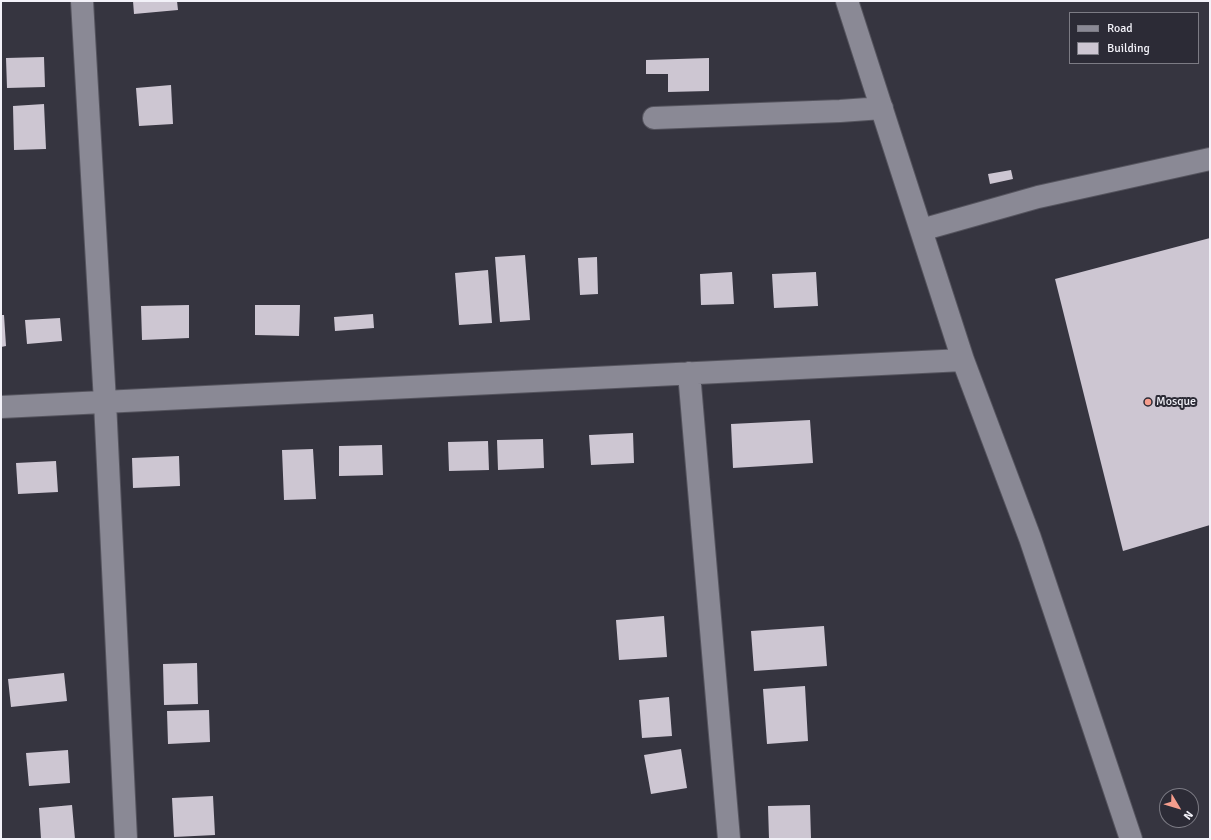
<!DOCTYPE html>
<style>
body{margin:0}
#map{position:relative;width:1211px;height:840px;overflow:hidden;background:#363540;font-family:Signika,sans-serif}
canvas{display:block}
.frame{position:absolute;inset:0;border:2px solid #f3f2f9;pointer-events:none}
.legend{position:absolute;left:1069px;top:12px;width:130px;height:52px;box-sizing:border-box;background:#2c2b36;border:1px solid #7c7b84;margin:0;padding:5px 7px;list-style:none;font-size:12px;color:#f3f2f9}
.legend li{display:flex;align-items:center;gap:8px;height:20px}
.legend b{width:20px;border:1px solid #7c7b84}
.north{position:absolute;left:1159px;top:788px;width:40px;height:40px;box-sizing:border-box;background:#2c2b36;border:1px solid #7c7b84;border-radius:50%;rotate:128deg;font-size:11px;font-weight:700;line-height:16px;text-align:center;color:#f3f2f9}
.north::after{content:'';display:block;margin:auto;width:14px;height:18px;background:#f59d8d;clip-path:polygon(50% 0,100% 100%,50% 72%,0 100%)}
</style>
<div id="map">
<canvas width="1211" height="840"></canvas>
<div class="frame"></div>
<ul class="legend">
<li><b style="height:5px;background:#8a8995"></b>Road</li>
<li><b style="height:11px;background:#cdc6d2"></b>Building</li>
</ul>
<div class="north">N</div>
</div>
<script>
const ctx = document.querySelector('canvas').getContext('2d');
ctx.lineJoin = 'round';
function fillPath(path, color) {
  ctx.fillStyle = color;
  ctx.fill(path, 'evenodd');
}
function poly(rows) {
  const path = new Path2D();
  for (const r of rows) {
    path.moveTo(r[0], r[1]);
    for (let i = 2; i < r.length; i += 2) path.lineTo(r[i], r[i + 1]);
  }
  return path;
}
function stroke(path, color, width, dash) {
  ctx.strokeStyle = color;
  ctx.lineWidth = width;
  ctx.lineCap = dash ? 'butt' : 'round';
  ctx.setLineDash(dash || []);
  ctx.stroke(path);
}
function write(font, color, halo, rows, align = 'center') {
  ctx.font = font + ' Signika,sans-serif';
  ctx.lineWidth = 4;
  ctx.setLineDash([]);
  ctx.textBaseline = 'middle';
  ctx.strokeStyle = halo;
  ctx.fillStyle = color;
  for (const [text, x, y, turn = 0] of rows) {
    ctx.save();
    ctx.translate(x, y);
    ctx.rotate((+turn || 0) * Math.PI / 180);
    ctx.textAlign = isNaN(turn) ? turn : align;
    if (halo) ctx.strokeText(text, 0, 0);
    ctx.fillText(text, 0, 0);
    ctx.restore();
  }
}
fillPath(poly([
 [133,1,177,1,178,10,134,14],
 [44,57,45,87,7,88,6,58],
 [709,58,709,91,668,92,668,74,646,74,646,60],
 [171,85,173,124,139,126,136,88],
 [44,104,46,149,14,150,13,106],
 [1011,170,1013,179,990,184,988,174],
 [1210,238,1210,525,1123,551,1055,279],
 [525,255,530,320,500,322,495,257],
 [597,257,598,294,580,295,578,258],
 [488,270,492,323,459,325,455,273],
 [732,272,734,304,701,305,700,274],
 [816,272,818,306,774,308,772,274],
 [189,305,189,338,142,340,141,306],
 [255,305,300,305,299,336,255,335],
 [373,314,374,328,335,331,334,317],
 [1,315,4,315,6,346,1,347],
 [60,318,62,341,27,344,25,320],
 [810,420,813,463,733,468,731,424],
 [633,433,634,463,591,465,589,435],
 [543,439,544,468,498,470,497,440],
 [488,441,489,470,449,471,448,442],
 [382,445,383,475,339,476,339,446],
 [313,449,316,499,284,500,282,450],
 [179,456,180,486,133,488,132,458],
 [56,461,58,492,18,494,16,463],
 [664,616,667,657,619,660,616,620],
 [824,626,827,666,754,671,751,631],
 [197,663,198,704,164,705,163,664],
 [64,673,67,701,11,707,8,679],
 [805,686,808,741,767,744,763,689],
 [669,697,672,736,642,738,639,700],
 [209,710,210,742,168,744,167,711],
 [681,749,687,788,651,794,644,755],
 [68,750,70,783,29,786,26,753],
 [213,796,215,835,174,837,172,798],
 [72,805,75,839,41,839,39,808],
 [810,805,811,839,769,839,768,806]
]), '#cdc6d2');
const minor = poly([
 [82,1,105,402,126,839],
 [847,1,963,360,1030,538,1131,839],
 [654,118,840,111,882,108],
 [921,230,1038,197,1210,159],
 [689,373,729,839],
 [1,407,963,360]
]);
stroke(minor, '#55545e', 24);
stroke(minor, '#8a8995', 22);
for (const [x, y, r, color] of [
 [1148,402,4,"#f59d8d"]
]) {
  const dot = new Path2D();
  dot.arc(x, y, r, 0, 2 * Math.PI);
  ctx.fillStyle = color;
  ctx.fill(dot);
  stroke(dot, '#2c2b36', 1.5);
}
write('12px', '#f3f2f9', '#2c2b36', [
 ["Mosque",1156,402]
], 'left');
</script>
